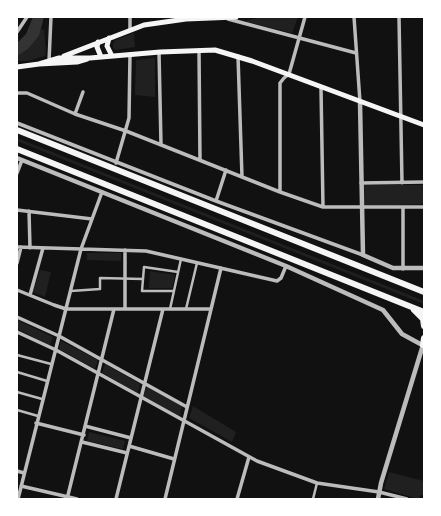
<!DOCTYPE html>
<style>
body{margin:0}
#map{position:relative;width:441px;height:516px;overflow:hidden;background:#111;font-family:"Fira Sans Condensed",sans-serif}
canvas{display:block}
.frame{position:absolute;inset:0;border:18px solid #fff;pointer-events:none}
</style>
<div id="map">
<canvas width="441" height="516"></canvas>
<div class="frame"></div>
</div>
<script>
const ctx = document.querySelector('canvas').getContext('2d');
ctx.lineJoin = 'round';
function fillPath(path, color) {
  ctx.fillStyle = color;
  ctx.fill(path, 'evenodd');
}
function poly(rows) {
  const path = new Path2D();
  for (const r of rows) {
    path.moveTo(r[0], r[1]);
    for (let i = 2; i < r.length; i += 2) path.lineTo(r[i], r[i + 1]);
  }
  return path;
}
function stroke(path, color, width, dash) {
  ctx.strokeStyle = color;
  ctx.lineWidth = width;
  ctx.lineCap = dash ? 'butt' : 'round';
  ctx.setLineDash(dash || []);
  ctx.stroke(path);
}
fillPath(poly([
 [265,17,298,17,292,33,247,22,247,20],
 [41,29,44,30,46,53,45,56,28,61,17,61,17,56,28,49,39,36],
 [134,33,135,47,116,50,113,48,113,44,115,40],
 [155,58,155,97,135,95,136,60],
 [17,138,424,301,424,304,17,141],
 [364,185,424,185,424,204,365,206],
 [87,253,121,253,121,261,87,260],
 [40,270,51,272,45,297,33,292],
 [150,271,175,275,172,288,149,288],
 [17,320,53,337,50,345,17,329],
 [61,341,98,360,95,369,59,349],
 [105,364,140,384,138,393,102,373],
 [147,386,182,406,180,416,143,397],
 [193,406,236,432,232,442,189,418],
 [89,432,125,441,123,449,87,441],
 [389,472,424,481,424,495,421,495,418,499,384,489]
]), '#202020');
fillPath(poly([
 [33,17,44,17,39,36,28,49,17,56,17,43,26,34]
]), '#333');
stroke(poly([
 [71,291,100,289,100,278,143,279],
 [174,291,142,291,144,267,178,272],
 [170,309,181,259],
 [186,309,197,263],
 [17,355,51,364],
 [17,372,47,381],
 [17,392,42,399],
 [17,410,38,416],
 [313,499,317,483]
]), '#bcbcbc', 2.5);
stroke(poly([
 [354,17,360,102],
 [399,17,402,183],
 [228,19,356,53],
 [130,29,130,17],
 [17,32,27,17],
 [199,50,200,160],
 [159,52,161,145],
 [238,56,242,177],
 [49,61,51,17],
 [321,88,323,207],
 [17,93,27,93,75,114,126,131,280,192,323,207,424,207],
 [75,114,83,92],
 [17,123,216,201,363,255],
 [116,163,129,118,130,54],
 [17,173,22,160],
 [361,183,424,182],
 [280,192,280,83,284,78,289,74,305,17],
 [216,201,226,170],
 [403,208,403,269],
 [17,210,92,219],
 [29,211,30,248],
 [17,247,146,251,277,281,281,278,286,266],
 [17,263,21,247],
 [17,290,54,305,66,309,211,309],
 [30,295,43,248],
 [125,309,125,250],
 [17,317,59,336,187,407],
 [17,332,56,350,257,461,317,483,379,492,407,499],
 [36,423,84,435],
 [85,426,131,438],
 [82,442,127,453],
 [129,446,174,459],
 [17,471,24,473],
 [21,486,77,499],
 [18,499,81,249,102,192],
 [67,499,114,309],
 [116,499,163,309],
 [165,499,221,268],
 [237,499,249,457]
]), '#bcbcbc', 3.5);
stroke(poly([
 [360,102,363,255,393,268,424,268],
 [17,158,286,266,383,310,402,334,424,346],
 [378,499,381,483,423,345]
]), '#bcbcbc', 4.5);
stroke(poly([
 [109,38,107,46,112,56],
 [98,42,97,47,101,57],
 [64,56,144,25,186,19,236,17],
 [39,64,59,58,90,58,160,52,215,50,252,61,424,125],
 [17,67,39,64,77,62,87,59]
]), '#f5f5f5', 5);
stroke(poly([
 [17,130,424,292],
 [17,149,424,312],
 [414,310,423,319,424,326],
 [423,345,424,338]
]), '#f5f5f5', 6);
</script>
